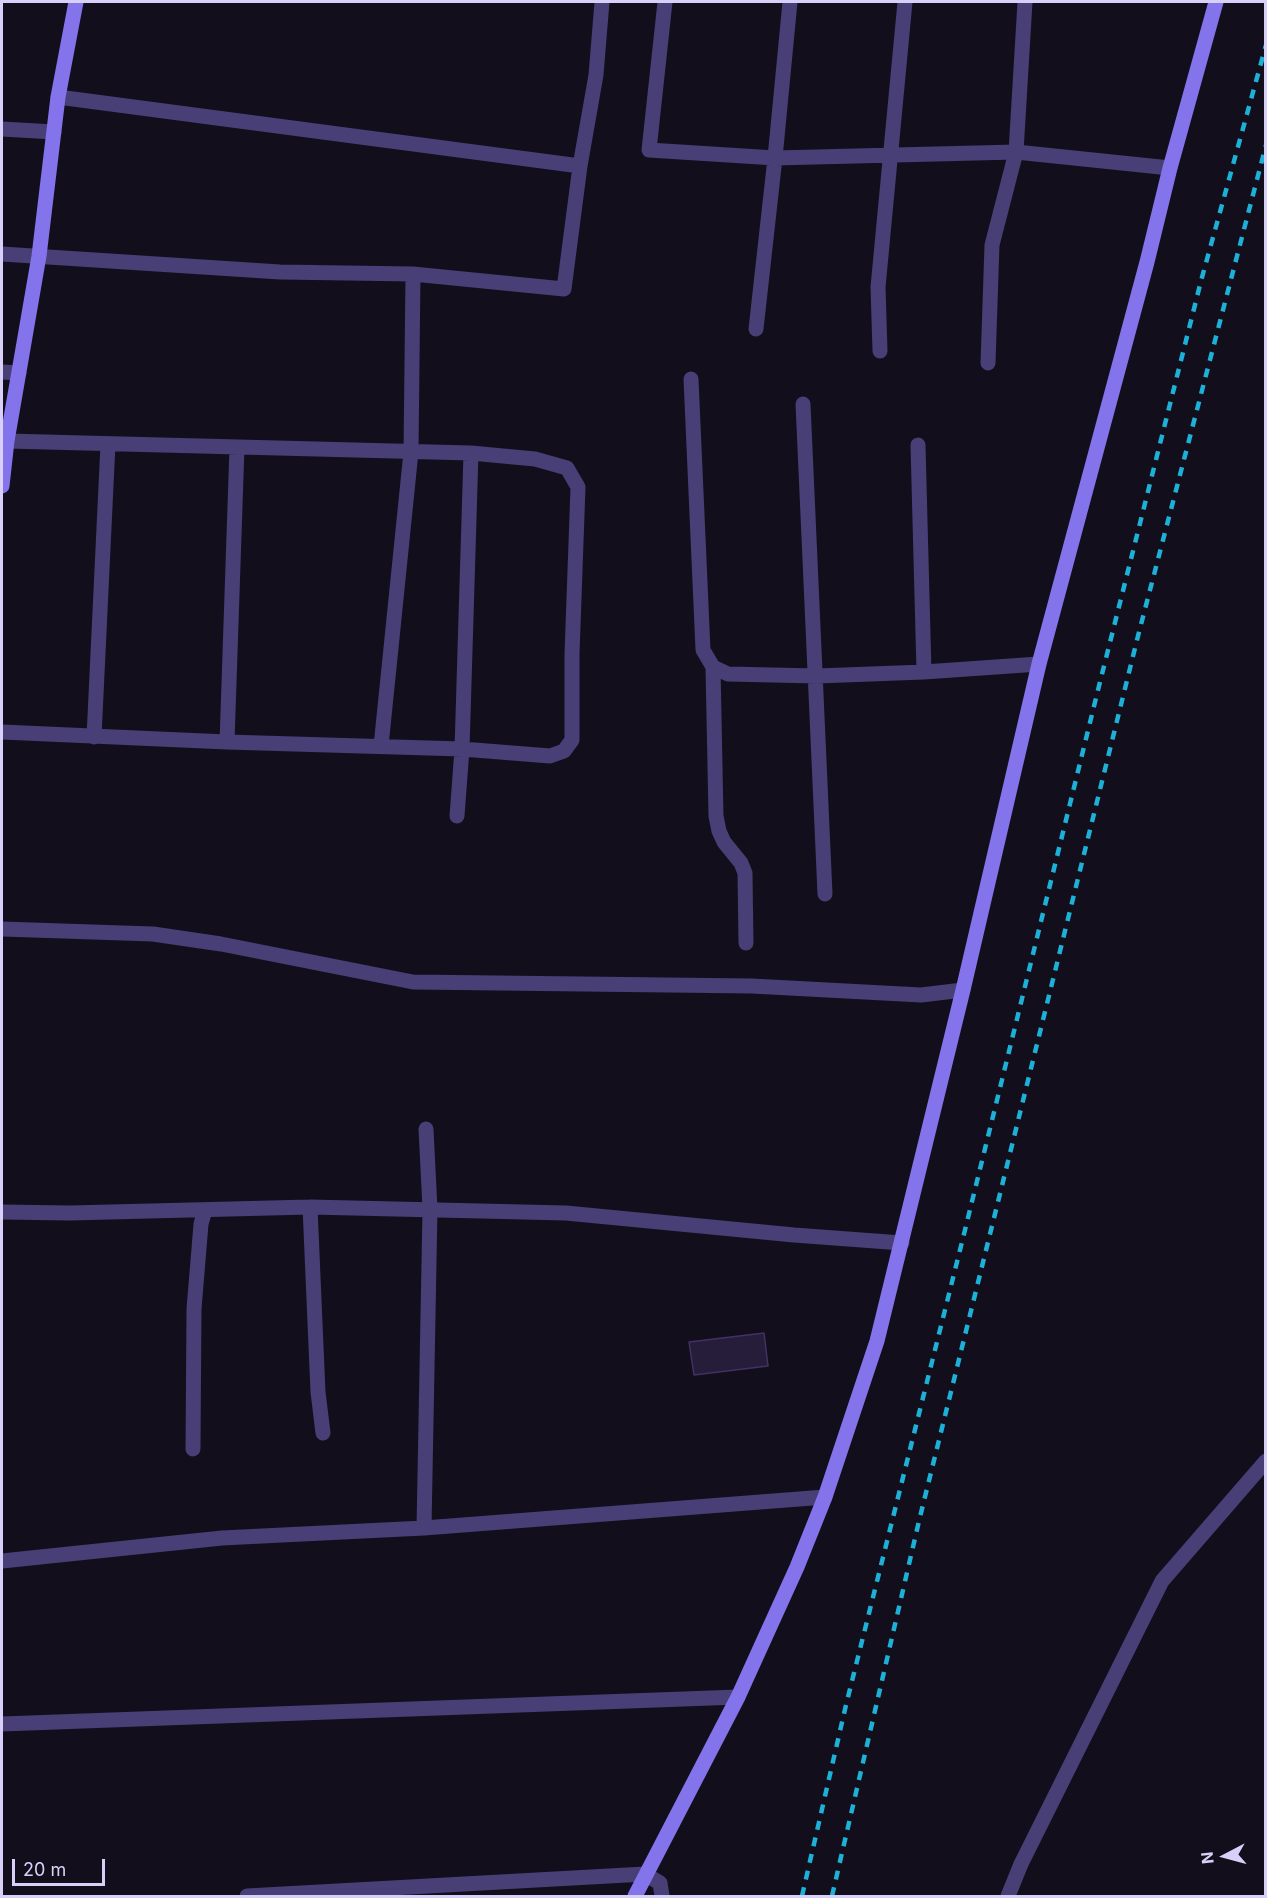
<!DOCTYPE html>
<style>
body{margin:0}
#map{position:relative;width:1267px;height:1898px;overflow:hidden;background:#120e1c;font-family:Inter,sans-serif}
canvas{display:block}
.frame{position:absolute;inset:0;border:3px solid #d9d0f9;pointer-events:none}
.north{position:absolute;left:1195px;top:1826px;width:60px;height:60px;-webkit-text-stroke:4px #120e1c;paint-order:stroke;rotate:264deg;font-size:16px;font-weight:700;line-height:24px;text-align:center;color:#d9d0f9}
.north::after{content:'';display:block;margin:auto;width:21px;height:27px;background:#d9d0f9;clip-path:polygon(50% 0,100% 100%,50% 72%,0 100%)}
.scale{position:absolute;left:12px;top:1859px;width:93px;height:27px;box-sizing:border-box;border:3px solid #d9d0f9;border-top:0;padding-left:8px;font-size:18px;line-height:21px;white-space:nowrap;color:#d9d0f9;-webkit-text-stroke:4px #120e1c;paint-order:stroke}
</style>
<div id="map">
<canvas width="1267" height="1898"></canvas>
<div class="frame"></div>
<div class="north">N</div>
<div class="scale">20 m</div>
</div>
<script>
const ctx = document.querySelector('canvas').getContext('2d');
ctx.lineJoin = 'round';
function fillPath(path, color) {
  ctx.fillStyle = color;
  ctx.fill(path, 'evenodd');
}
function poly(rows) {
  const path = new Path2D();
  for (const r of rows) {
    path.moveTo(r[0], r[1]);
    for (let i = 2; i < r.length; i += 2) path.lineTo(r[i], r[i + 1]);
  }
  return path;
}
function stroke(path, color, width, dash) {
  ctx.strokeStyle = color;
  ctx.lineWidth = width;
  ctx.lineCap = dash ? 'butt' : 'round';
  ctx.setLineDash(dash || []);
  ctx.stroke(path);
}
const building = poly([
 [764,1333,768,1366,694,1375,689,1342,764,1333]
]);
fillPath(building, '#261d3b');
stroke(building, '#413264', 1.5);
stroke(poly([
 [665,2,649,150,775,158,1016,152,1170,168],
 [756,329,775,158,790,2],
 [880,351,878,287,905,2],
 [988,363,992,245,1016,152,1025,2],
 [2,929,153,934,221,944,413,982,752,986,921,995,963,990],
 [645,1874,660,1883,662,1896]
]), '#473f75', 15);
stroke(poly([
 [58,97,580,166],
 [2,129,54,132],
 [2,254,280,272,413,274,564,289,580,166,596,75,602,2],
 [2,372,19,373],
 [691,379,703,650,713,667,728,674,817,676,924,672,1039,664],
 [803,404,825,894],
 [918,445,924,672],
 [713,667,716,816,719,831,724,842,741,863,745,873,746,943],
 [2,732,227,742,462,749,550,756,564,751,572,740,572,654,578,487,567,468,535,459,471,453,7,441],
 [94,737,108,444],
 [227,742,237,447],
 [381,746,411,452,413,274],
 [457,816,462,749,471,453],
 [310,1207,318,1392,323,1433],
 [2,1212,70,1213,310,1207,566,1213,794,1235,902,1243],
 [193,1449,194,1309,201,1224,205,1210],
 [424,1528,430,1209,426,1129],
 [2,1561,222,1538,424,1528,825,1497],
 [2,1724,738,1697],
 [247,1896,645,1874],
 [1008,1896,1021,1864,1162,1581,1266,1461]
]), '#473f75', 15);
stroke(poly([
 [2,486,7,441,39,256,58,97,76,2],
 [635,1896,738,1697,797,1567,825,1497,877,1341,963,990,1039,664,1147,262,1170,168,1216,2]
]), '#8374ec', 15);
stroke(poly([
 [802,1896,846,1705,964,1234,1099,686,1201,281,1266,45],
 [832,1896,919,1521,1138,636,1266,145]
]), '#1eb1d7', 4.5, [9, 8]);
</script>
